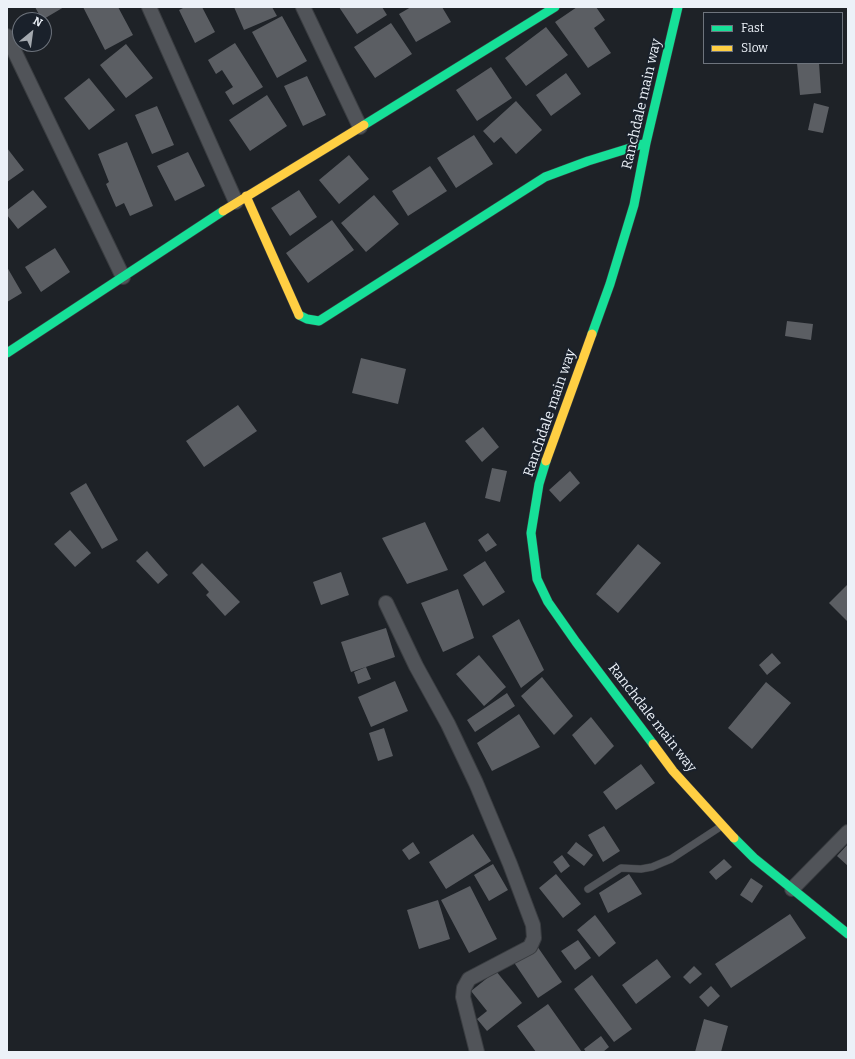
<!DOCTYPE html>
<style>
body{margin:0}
#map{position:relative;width:855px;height:1059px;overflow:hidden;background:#1e2227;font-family:Bitter,serif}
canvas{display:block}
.frame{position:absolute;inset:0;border:8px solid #ecf1f8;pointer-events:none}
.legend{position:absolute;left:703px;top:12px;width:140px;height:52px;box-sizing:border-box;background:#1a212b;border:1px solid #6e747d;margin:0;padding:5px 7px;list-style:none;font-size:12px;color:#ecf1f8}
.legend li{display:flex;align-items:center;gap:8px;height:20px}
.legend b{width:20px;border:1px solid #6e747d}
.north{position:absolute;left:12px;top:12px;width:40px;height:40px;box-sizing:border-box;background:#1a212b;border:1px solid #6e747d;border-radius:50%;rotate:29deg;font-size:11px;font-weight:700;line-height:16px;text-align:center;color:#ecf1f8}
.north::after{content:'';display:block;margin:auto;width:14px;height:18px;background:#a4a9af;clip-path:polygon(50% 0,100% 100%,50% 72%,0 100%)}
</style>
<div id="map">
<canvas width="855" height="1059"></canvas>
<div class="frame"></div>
<ul class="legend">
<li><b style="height:5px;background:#16e098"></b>Fast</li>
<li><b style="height:5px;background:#ffcf43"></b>Slow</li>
</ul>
<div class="north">N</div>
</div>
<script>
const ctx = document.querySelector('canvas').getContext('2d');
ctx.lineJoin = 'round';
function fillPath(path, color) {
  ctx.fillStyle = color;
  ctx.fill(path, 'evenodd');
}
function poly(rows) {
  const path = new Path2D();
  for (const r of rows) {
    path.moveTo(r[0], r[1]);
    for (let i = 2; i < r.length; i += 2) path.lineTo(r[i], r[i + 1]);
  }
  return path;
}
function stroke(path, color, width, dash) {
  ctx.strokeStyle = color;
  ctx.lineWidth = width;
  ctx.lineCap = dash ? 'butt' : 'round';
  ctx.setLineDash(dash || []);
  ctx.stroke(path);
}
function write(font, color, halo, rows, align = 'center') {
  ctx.font = font + ' Bitter,serif';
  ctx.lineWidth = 4;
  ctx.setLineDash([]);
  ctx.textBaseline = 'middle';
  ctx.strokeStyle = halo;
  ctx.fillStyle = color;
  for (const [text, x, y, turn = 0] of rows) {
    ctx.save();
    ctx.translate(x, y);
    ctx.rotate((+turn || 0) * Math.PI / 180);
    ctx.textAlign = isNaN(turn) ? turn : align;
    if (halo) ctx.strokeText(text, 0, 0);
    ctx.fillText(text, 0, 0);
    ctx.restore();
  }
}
fillPath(poly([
 [35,7,64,7,42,20],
 [83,7,118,7,133,35,105,50],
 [185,7,202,7,215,32,195,43,179,10],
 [234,7,272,7,277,16,244,30],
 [339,7,382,7,387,15,357,34],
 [411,7,442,7,451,22,416,42,399,14],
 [577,7,596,7,605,20,594,28,611,53,588,68,555,22],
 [282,16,307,61,277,78,252,32],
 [391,23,412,54,375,78,354,47],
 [546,27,568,55,526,86,505,58],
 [235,43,263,87,233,105,225,92,233,87,222,70,216,74,208,60],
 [126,44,153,78,126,98,100,65],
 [797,63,819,63,821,93,800,95],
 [491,67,512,98,477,121,456,90],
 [566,73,581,94,551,116,536,95],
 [307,76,326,115,303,126,284,86],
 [89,78,115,110,89,130,64,98],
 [267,95,287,126,250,151,229,120],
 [516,101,542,130,516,154,501,137,494,143,483,131],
 [814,103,829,107,823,133,808,130],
 [157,106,174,145,152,154,135,115],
 [474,135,493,164,456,188,437,158],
 [127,142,153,206,130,216,124,203,116,207,106,184,109,182,98,154],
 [7,148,24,170,7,182],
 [188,152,205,186,175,201,157,166],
 [349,155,369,179,339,204,319,180],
 [430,166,447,191,408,216,392,191],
 [33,190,47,207,18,229,7,215,7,210],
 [299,190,317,217,290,236,271,208],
 [374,195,399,224,366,252,341,223],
 [332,220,354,250,308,283,286,253],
 [55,248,70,272,41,292,25,267],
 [7,267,22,293,7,302],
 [787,321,813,324,811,340,785,336],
 [361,358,406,369,398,404,352,393],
 [238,405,257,431,204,467,186,441],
 [483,427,499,447,482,462,465,441],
 [492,468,507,471,500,502,485,498],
 [570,471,580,483,560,502,549,490],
 [86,483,118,540,102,549,70,493],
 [425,522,448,570,407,584,382,538],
 [70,530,91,553,75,567,54,544],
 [488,533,497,545,486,552,478,540],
 [638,544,661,563,618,613,596,594],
 [147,551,168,575,158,584,136,561],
 [485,561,505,592,483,606,463,575],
 [202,563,240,602,225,616,206,595,209,592,192,573],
 [341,572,349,595,321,605,313,582],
 [848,584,848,622,829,603],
 [458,589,474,638,443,652,421,603],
 [519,619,544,670,521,688,492,636],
 [386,628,395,657,351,672,341,642],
 [772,653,781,663,767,675,759,665],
 [479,655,506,687,484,706,456,674],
 [366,667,371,679,358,684,354,672],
 [542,677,573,716,554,735,521,696],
 [395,681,408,711,371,727,358,697],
 [766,682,791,703,752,749,728,728],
 [507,693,515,706,475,732,467,720],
 [519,714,540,747,492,771,477,743],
 [591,717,614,746,595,765,572,735],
 [384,728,393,756,378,761,369,733],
 [641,764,655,783,616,810,603,792],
 [604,826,620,851,603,862,588,835],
 [473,834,491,861,446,889,429,862],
 [413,842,420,853,409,860,402,850],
 [576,842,593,855,584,866,567,853],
 [848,844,848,866,837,856],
 [562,855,570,866,561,873,553,862],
 [724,859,732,867,716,880,709,872],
 [493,864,508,890,489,901,474,875],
 [556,874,581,904,563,918,539,888],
 [629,874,642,894,608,913,599,893],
 [751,878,763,886,752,903,740,895],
 [470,886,497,939,469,953,441,900],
 [438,900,450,939,419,949,407,910],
 [790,914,806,938,731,988,715,964],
 [595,915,616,943,599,957,577,930],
 [578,940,591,958,575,970,561,951],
 [537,946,562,982,538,998,513,961],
 [657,959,671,977,636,1004,622,985],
 [694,966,702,974,690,984,683,977],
 [496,971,522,1003,487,1031,477,1019,487,1011,471,991],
 [592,975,632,1029,614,1042,574,989],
 [711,986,720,996,708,1007,699,997],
 [548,1004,582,1052,536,1052,517,1026],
 [704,1019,728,1026,721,1052,695,1052],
 [601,1036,609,1047,603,1052,586,1052,584,1049]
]), '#5b5e63');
const lane = poly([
 [588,889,621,868,641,869,652,867,671,859,720,827]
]);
const street = poly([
 [149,7,236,202],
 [303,7,360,127],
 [7,36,123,277],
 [386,603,416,666,448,724,476,783,510,864,533,925,534,938,530,947,469,979,464,988,463,997,477,1052],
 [792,889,848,832]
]);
const fast = poly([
 [364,125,555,7],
 [299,315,307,319,319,321,545,177,588,161,646,143],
 [592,334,610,284,634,205,646,143,678,7],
 [7,353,223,211],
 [546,461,539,484,531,533,537,579,548,602,576,642,653,744],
 [734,838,754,858,848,934]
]);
const slow = poly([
 [246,196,299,315],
 [223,211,364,125],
 [546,461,592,334],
 [653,744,673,771,734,838]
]);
stroke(lane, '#3a3d41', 8);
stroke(street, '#3a3d41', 16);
stroke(fast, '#3a3d41', 10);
stroke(slow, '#3a3d41', 10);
stroke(lane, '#515459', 7);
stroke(street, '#515459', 14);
stroke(fast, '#16e098', 9);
stroke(slow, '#ffcf43', 9);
write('14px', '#ecf1f8', '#1a212b', [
 ["Ranchdale main way",642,104,-77],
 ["Ranchdale main way",550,413,-71],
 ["Ranchdale main way",652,718,52]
]);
</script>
